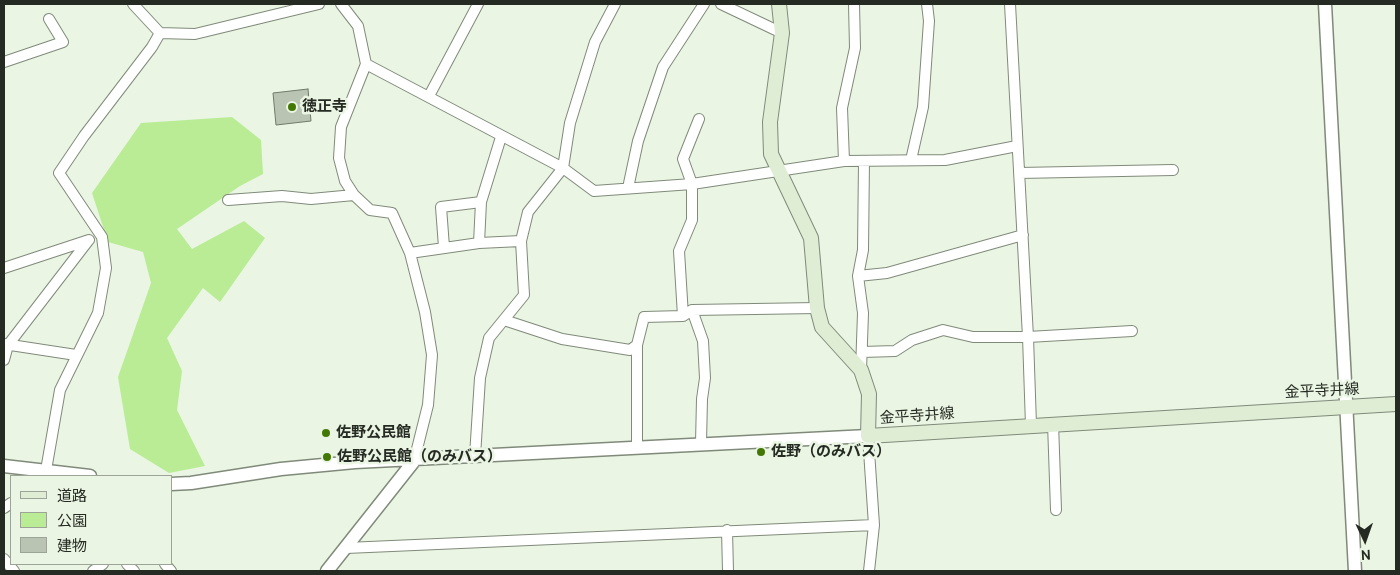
<!DOCTYPE html>
<meta charset="utf-8">
<style>
body{margin:0}
#map{position:relative;width:1400px;height:575px;overflow:hidden;background:#eaf5e3;font-family:Cabin,"Noto Sans JP",sans-serif}
canvas{display:block}
.frame{position:absolute;inset:0;border:5px solid #252a23;pointer-events:none}
.legend{position:absolute;left:10px;top:475px;width:162px;height:90px;box-sizing:border-box;background:#eaf5e3;border:1px solid #9ba496;margin:0;padding:6px 9px;list-style:none;font-size:15px;color:#252a23}
.legend li{display:flex;align-items:center;gap:10px;height:25px}
.legend b{width:25px;border:1px solid #9ba496}
.north{position:absolute;left:1340px;top:515px;width:50px;height:50px;-webkit-text-stroke:4px #eaf5e3;paint-order:stroke;rotate:177deg;font-size:14px;font-weight:700;line-height:20px;text-align:center;color:#252a23}
.north::after{content:'';display:block;margin:auto;width:18px;height:22px;background:#252a23;clip-path:polygon(50% 0,100% 100%,50% 72%,0 100%)}
</style>
<div id="map">
<canvas width="1400" height="575"></canvas>
<div class="frame"></div>
<ul class="legend">
<li><b style="height:6px;background:#dfedd5"></b>道路</li>
<li><b style="height:14px;background:#b9ec95"></b>公園</li>
<li><b style="height:14px;background:#b9c4b3"></b>建物</li>
</ul>
<div class="north">N</div>
</div>
<script>
const ctx = document.querySelector('canvas').getContext('2d');
ctx.lineJoin = 'round';
function fillPath(path, color) {
  ctx.fillStyle = color;
  ctx.fill(path, 'evenodd');
}
function poly(rows) {
  const path = new Path2D();
  for (const r of rows) {
    path.moveTo(r[0], r[1]);
    for (let i = 2; i < r.length; i += 2) path.lineTo(r[i], r[i + 1]);
  }
  return path;
}
function stroke(path, color, width, dash) {
  ctx.strokeStyle = color;
  ctx.lineWidth = width;
  ctx.lineCap = dash ? 'butt' : 'round';
  ctx.setLineDash(dash || []);
  ctx.stroke(path);
}
function write(font, color, halo, rows, align = 'center') {
  ctx.font = font + ' Cabin,"Noto Sans JP",sans-serif';
  ctx.lineWidth = 5;
  ctx.setLineDash([]);
  ctx.textBaseline = 'middle';
  ctx.strokeStyle = halo;
  ctx.fillStyle = color;
  for (const [text, x, y, turn = 0] of rows) {
    ctx.save();
    ctx.translate(x, y);
    ctx.rotate((+turn || 0) * Math.PI / 180);
    ctx.textAlign = isNaN(turn) ? turn : align;
    if (halo) ctx.strokeText(text, 0, 0);
    ctx.fillText(text, 0, 0);
    ctx.restore();
  }
}
fillPath(poly([
 [232,117,261,140,263,174,240,186,177,229,192,249,244,221,265,238,220,302,203,288,167,338,182,371,177,410,205,466,169,473,130,449,118,377,151,283,143,252,108,242,92,193,141,123]
]), '#b9ec95');
const building = poly([
 [308,89,311,121,276,125,273,93,308,89]
]);
fillPath(building, '#b9c4b3');
stroke(building, '#707a6a', 1);
const minor = poly([
 [133,4,160,33,195,34,319,4],
 [341,4,358,26,366,64,341,127,339,158,345,181,354,195,370,210,392,213,410,253,425,312,432,355,428,405,414,461],
 [721,4,782,33],
 [1010,4,1028,337,1031,425],
 [4,62,63,42,49,19],
 [366,64,563,168,594,191,692,184,844,161,945,160,1017,146],
 [429,96,478,4],
 [911,160,923,107,929,21,927,4],
 [844,161,842,108,855,48,854,4],
 [1019,173,1173,170],
 [628,188,638,141,663,67,704,4],
 [228,200,282,196,311,199,354,195],
 [479,243,481,202,501,137],
 [444,247,441,207,481,202],
 [410,253,479,243,521,241],
 [4,268,89,240],
 [858,276,887,273,1023,235],
 [692,310,703,341,705,378,702,399,701,443],
 [683,316,679,251,692,220,692,184,683,159,699,119],
 [504,320,562,339,630,350,637,345,644,317,683,316,692,310,817,308],
 [4,344,76,355],
 [637,345,637,448],
 [862,352,895,351,912,340,943,330,973,337,1028,337,1132,331],
 [4,360,8,345,88,241],
 [861,370,863,313,858,276,863,250,864,161],
 [1053,423,1056,510],
 [868,436,874,525,869,571],
 [475,456,480,378,489,338,524,295,521,241,528,212,563,168,570,123,595,42,615,4],
 [45,476,60,390,98,313,106,268,102,237,59,173,84,136,152,47,160,33],
 [4,508,11,503],
 [727,530,728,571],
 [346,548,874,525],
 [4,559,14,571],
 [127,564,134,571],
 [165,564,171,571],
 [93,571,103,564]
]);
const tertiary = poly([
 [1325,4,1355,571],
 [4,466,90,476],
 [171,484,191,483,281,469,355,462,868,436],
 [327,571,414,461]
]);
const secondary = poly([
 [779,4,782,33,770,122,771,154,811,238,817,308,822,327,861,370,869,394,868,436,1396,404]
]);
stroke(minor, '#808a7a', 12);
stroke(tertiary, '#808a7a', 15);
stroke(secondary, '#808a7a', 16);
stroke(minor, '#fff', 10);
stroke(tertiary, '#fff', 12);
stroke(secondary, '#dfedd5', 14);
for (const [x, y, r, color] of [
 [292,107,5,"#437804"],
 [326,433,5,"#437804"],
 [761,452,5,"#437804"],
 [327,457,5,"#437804"]
]) {
  const dot = new Path2D();
  dot.arc(x, y, r, 0, 2 * Math.PI);
  ctx.fillStyle = color;
  ctx.fill(dot);
  stroke(dot, '#eaf5e3', 2);
}
write('bold 15px', '#252a23', '#eaf5e3', [
 ["徳正寺",302,107],
 ["佐野公民館",336,433],
 ["佐野（のみバス）",771,452],
 ["佐野公民館（のみバス）",337,457]
], 'left');
write('15px', '#252a23', '#eaf5e3', [
 ["金平寺井線",1322,391,-3],
 ["金平寺井線",917,416,-4]
]);
</script>
